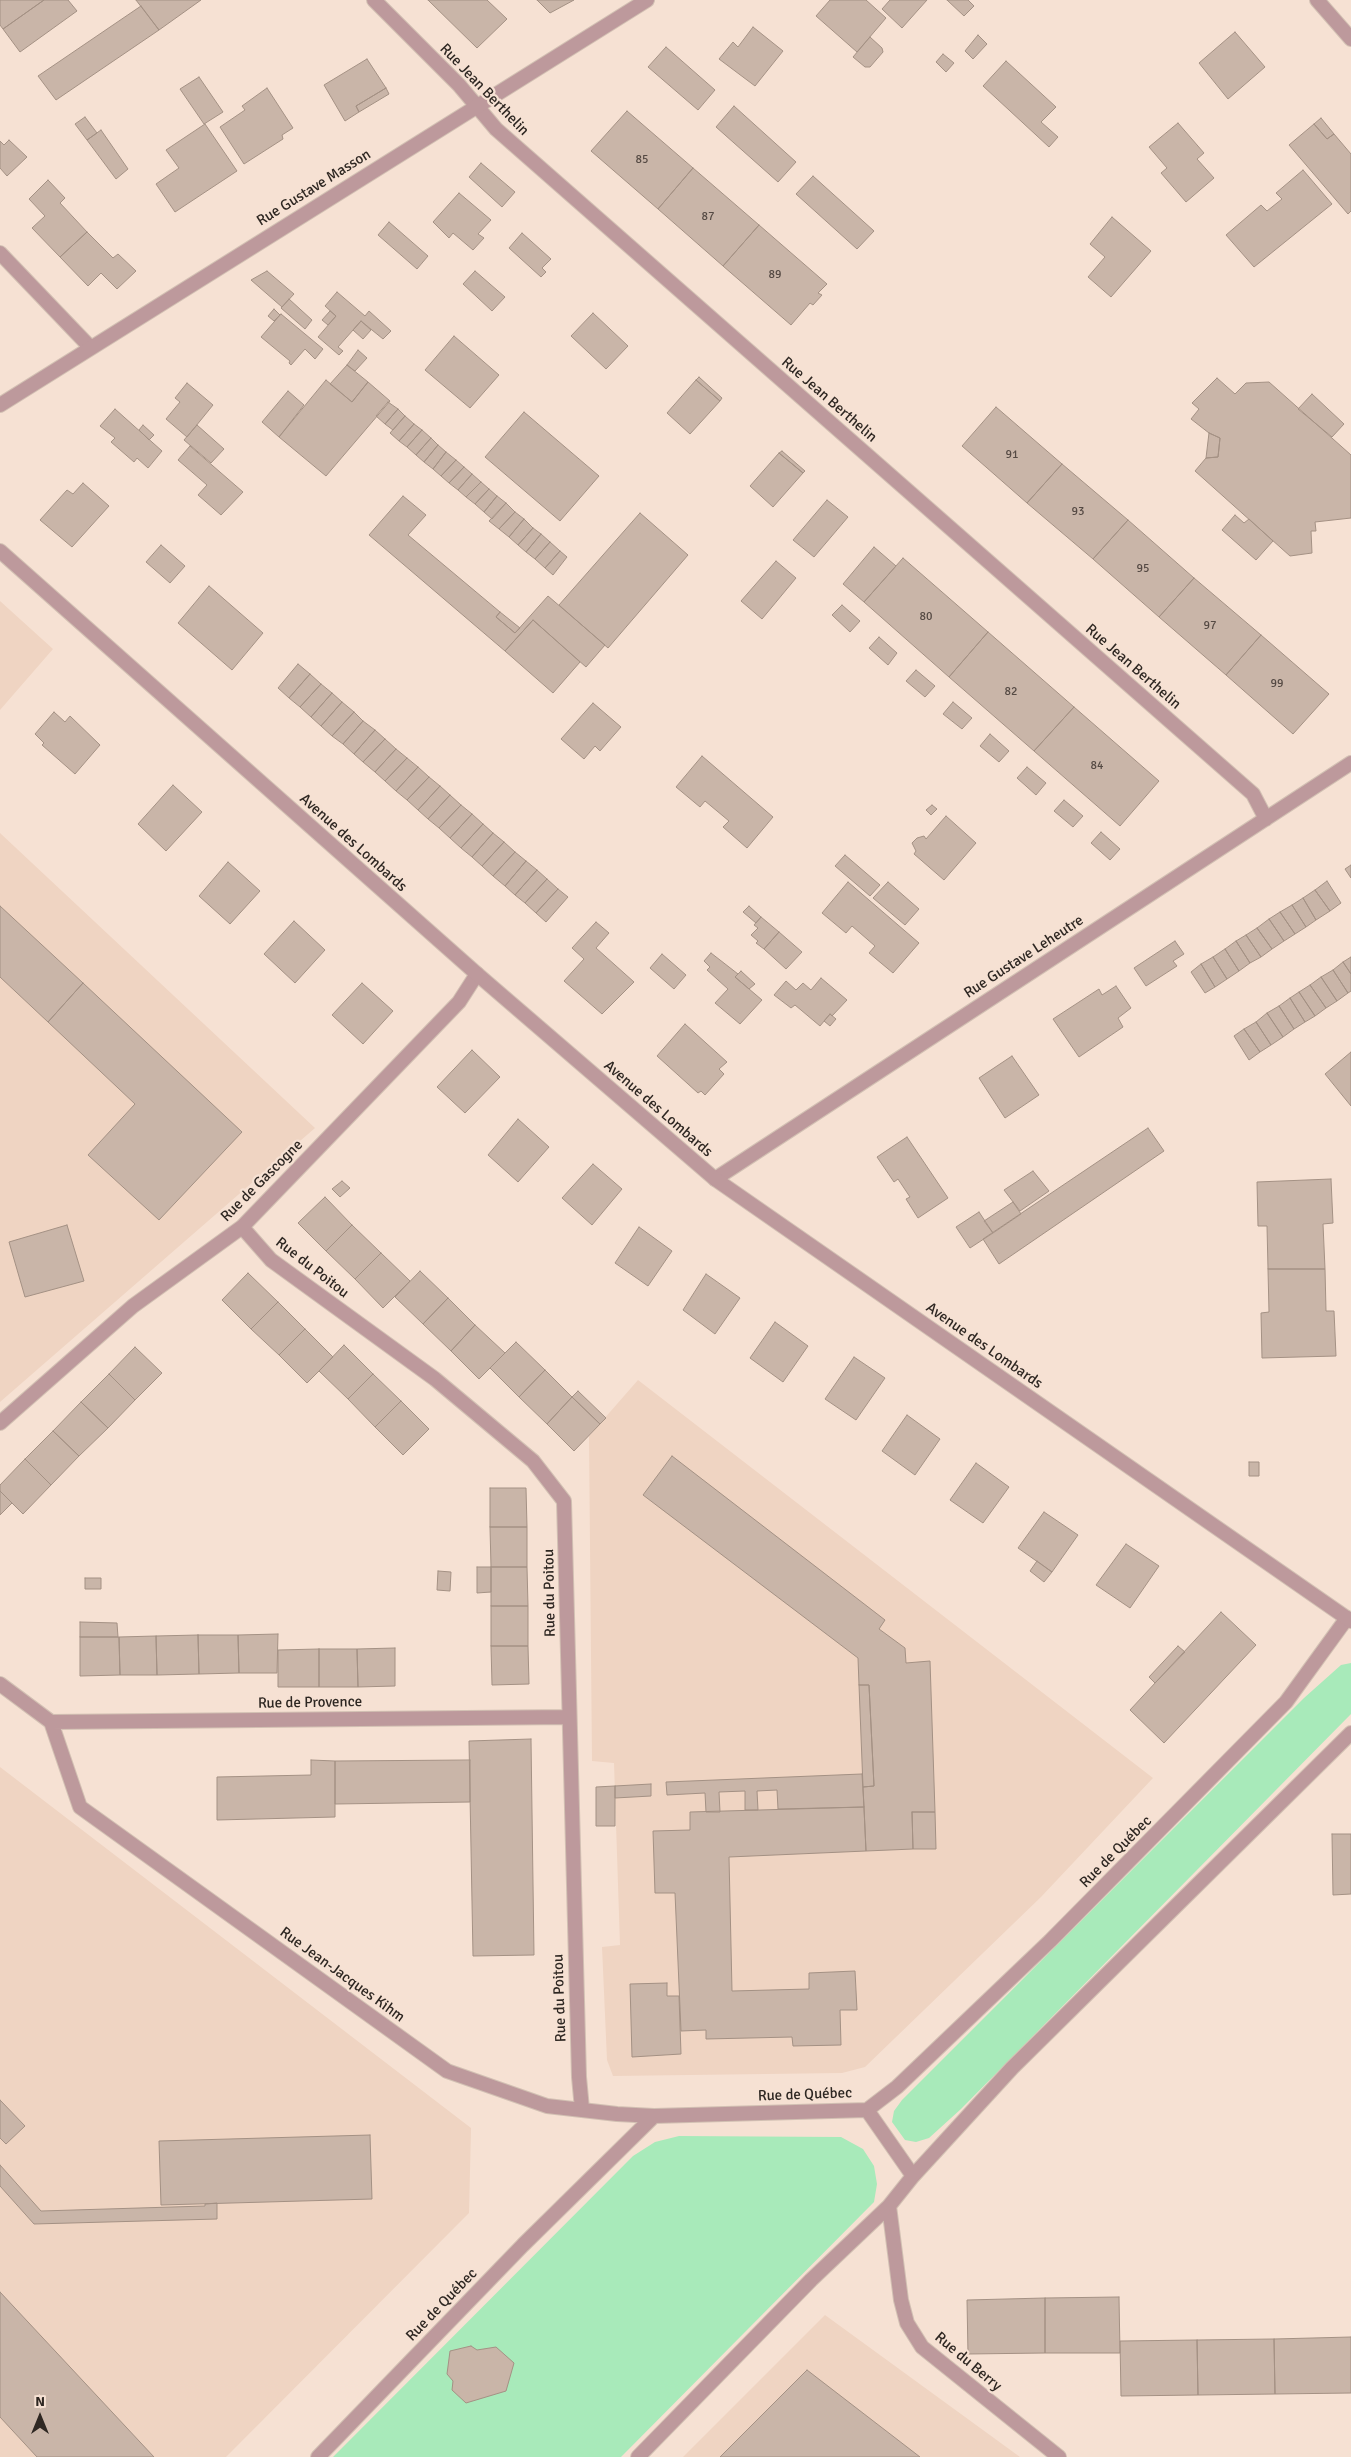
<!DOCTYPE html>
<meta charset="utf-8">
<style>
body{margin:0}
#map{position:relative;width:1351px;height:2457px;overflow:hidden;background:#f6e1d3;font-family:Signika,sans-serif}
canvas{display:block}
.north{position:absolute;left:15px;top:2392px;width:50px;height:50px;-webkit-text-stroke:4px #f6e1d3;paint-order:stroke;rotate:0deg;font-size:14px;font-weight:700;line-height:20px;text-align:center;color:#2e2722}
.north::after{content:'';display:block;margin:auto;width:18px;height:22px;background:#2e2722;clip-path:polygon(50% 0,100% 100%,50% 72%,0 100%)}
</style>
<div id="map">
<canvas width="1351" height="2457"></canvas>
<div class="north">N</div>
</div>
<script>
const ctx = document.querySelector('canvas').getContext('2d');
ctx.lineJoin = 'round';
function fillPath(path, color) {
  ctx.fillStyle = color;
  ctx.fill(path, 'evenodd');
}
function poly(rows) {
  const path = new Path2D();
  for (const r of rows) {
    path.moveTo(r[0], r[1]);
    for (let i = 2; i < r.length; i += 2) path.lineTo(r[i], r[i + 1]);
  }
  return path;
}
function stroke(path, color, width, dash) {
  ctx.strokeStyle = color;
  ctx.lineWidth = width;
  ctx.lineCap = dash ? 'butt' : 'round';
  ctx.setLineDash(dash || []);
  ctx.stroke(path);
}
function write(font, color, halo, rows, align = 'center') {
  ctx.font = font + ' Signika,sans-serif';
  ctx.lineWidth = 4.5;
  ctx.setLineDash([]);
  ctx.textBaseline = 'middle';
  ctx.strokeStyle = halo;
  ctx.fillStyle = color;
  for (const [text, x, y, turn = 0] of rows) {
    ctx.save();
    ctx.translate(x, y);
    ctx.rotate((+turn || 0) * Math.PI / 180);
    ctx.textAlign = isNaN(turn) ? turn : align;
    if (halo) ctx.strokeText(text, 0, 0);
    ctx.fillText(text, 0, 0);
    ctx.restore();
  }
}
fillPath(poly([
 [0,601,53,649,0,710],
 [0,833,315,1128,0,1402],
 [638,1380,1153,1778,1041,1897,865,2067,842,2073,613,2076,607,2060,602,1947,620,1945,614,1763,592,1761,589,1436],
 [0,1767,471,2128,469,2213,226,2457,0,2457],
 [825,2315,1020,2457,683,2457]
]), '#efd4c2');
fillPath(poly([
 [1351,1663,1351,1714,961,2109,929,2138,916,2142,905,2140,892,2122,894,2111,902,2100,1304,1698,1341,1665],
 [679,2136,841,2137,863,2149,874,2166,877,2184,874,2202,621,2457,333,2457,633,2156,655,2142]
]), '#a8eaba');
const building = poly([
 [0,0,44,0,3,29,0,25,0,0],
 [44,0,68,0,77,11,20,52,3,29,44,0],
 [136,0,201,0,159,30,136,0],
 [428,0,487,0,507,19,477,48,428,0],
 [537,0,574,0,550,13,537,0],
 [830,0,866,0,886,18,857,52,816,16,830,0],
 [890,0,927,0,902,28,882,9,890,0],
 [947,0,968,0,974,6,964,16,947,0],
 [141,6,159,30,56,100,38,76,141,6],
 [753,27,783,51,755,86,719,59,733,42,738,47,753,27],
 [1235,32,1265,67,1228,99,1199,63,1235,32],
 [978,35,987,44,973,59,965,51,978,35],
 [870,37,882,48,883,52,870,67,865,67,853,57,870,37],
 [666,47,715,90,698,110,648,67,666,47],
 [943,54,954,63,946,72,936,62,943,54],
 [367,59,386,88,356,106,359,112,345,121,324,85,367,59],
 [1006,61,1056,107,1041,122,1058,137,1049,147,983,86,1006,61],
 [199,77,223,112,204,124,180,89,199,77],
 [267,88,293,128,282,135,283,139,244,164,220,127,245,110,242,106,267,88],
 [386,88,389,94,359,112,356,106,386,88],
 [734,106,796,162,778,182,716,127,734,106],
 [627,111,693,168,658,209,591,151,627,111],
 [85,117,97,133,87,140,75,124,85,117],
 [1321,118,1334,134,1327,139,1314,124,1321,118],
 [1178,123,1204,153,1197,159,1214,178,1186,202,1161,173,1167,168,1149,147,1178,123],
 [205,124,237,171,175,212,156,184,179,168,166,150,205,124],
 [1314,124,1327,139,1334,134,1351,154,1351,211,1348,214,1289,145,1314,124],
 [101,130,128,169,116,179,87,140,101,130],
 [9,140,27,157,7,176,0,168,0,141,4,145,9,140],
 [481,163,515,192,502,207,469,177,481,163],
 [693,168,759,225,723,266,658,209,693,168],
 [1303,170,1332,204,1254,267,1226,235,1261,205,1267,211,1282,199,1276,193,1303,170],
 [813,176,874,231,857,249,796,194,813,176],
 [48,180,65,198,60,203,87,232,60,257,32,228,45,216,29,199,48,180],
 [459,193,491,220,478,234,484,238,473,250,453,233,449,238,433,222,459,193],
 [1112,217,1151,251,1111,297,1088,277,1105,257,1090,244,1112,217],
 [389,222,428,256,417,269,378,235,389,222],
 [759,225,827,284,818,293,822,295,813,305,810,303,791,325,723,266,759,225],
 [87,232,113,258,118,254,136,271,117,289,101,273,88,286,60,257,87,232],
 [522,233,551,259,542,268,546,272,541,277,509,248,522,233],
 [267,271,294,294,282,307,251,280,267,271],
 [475,271,505,297,492,311,463,284,475,271],
 [337,292,365,316,369,311,391,331,383,339,361,321,338,347,343,351,339,355,318,337,336,316,325,306,337,292],
 [289,299,312,320,305,329,281,308,289,299],
 [274,309,280,315,274,321,268,316,274,309],
 [330,311,336,316,328,325,322,320,330,311],
 [593,313,628,346,606,369,571,336,593,313],
 [281,314,323,349,315,359,305,349,291,365,289,363,290,361,261,337,281,314],
 [361,321,371,330,363,339,353,330,361,321],
 [454,336,499,375,470,408,425,370,454,336],
 [358,350,367,358,355,371,347,365,358,350],
 [347,365,368,382,352,402,330,384,347,365],
 [699,377,722,398,720,401,696,380,699,377],
 [1217,378,1235,394,1246,383,1269,382,1351,455,1351,518,1315,522,1316,531,1311,531,1312,553,1290,556,1195,471,1206,458,1218,457,1220,438,1209,433,1191,419,1199,409,1192,403,1217,378],
 [326,380,352,402,368,382,390,401,326,476,279,437,326,380],
 [696,380,720,401,690,434,667,413,696,380],
 [187,383,213,405,187,437,166,419,180,402,175,398,187,383],
 [288,391,304,405,279,437,262,422,288,391],
 [1312,394,1344,424,1332,437,1298,409,1312,394],
 [388,402,398,409,385,424,376,416,388,402],
 [996,407,1062,464,1027,503,962,446,996,407],
 [115,409,162,451,148,468,137,458,134,462,111,442,115,438,100,426,115,409],
 [398,409,405,416,393,430,385,424,398,409],
 [524,412,599,476,560,521,485,457,524,412],
 [405,416,414,424,399,441,390,433,405,416],
 [414,424,422,430,407,447,399,441,414,424],
 [143,425,154,435,149,440,139,430,143,425],
 [197,425,224,449,211,463,184,440,197,425],
 [422,430,431,438,416,455,407,447,422,430],
 [1209,433,1220,438,1218,457,1206,458,1209,433],
 [431,438,438,445,424,462,416,455,431,438],
 [438,445,446,452,433,469,424,462,438,445],
 [190,446,243,492,221,515,198,495,207,485,178,460,190,446],
 [782,451,805,471,803,473,779,453,782,451],
 [446,452,456,460,441,476,433,469,446,452],
 [779,453,803,473,773,507,750,486,779,453],
 [456,460,464,467,449,483,441,476,456,460],
 [1062,464,1128,520,1093,559,1027,503,1062,464],
 [464,467,472,474,458,490,449,483,464,467],
 [472,474,481,482,466,497,458,490,472,474],
 [481,482,489,489,475,504,466,497,481,482],
 [83,483,109,506,72,547,40,520,67,490,73,494,83,483],
 [489,489,497,496,484,512,475,504,489,489],
 [403,496,426,515,408,535,500,612,496,617,515,633,548,596,605,645,586,667,533,620,505,651,369,535,403,496],
 [497,496,506,503,492,519,484,512,497,496],
 [827,500,848,517,814,557,793,540,827,500],
 [506,503,515,512,499,529,489,521,506,503],
 [515,512,524,519,509,537,499,529,515,512],
 [640,513,688,555,608,648,559,605,640,513],
 [1235,515,1244,523,1249,519,1273,541,1256,560,1222,530,1235,515],
 [524,519,533,528,518,545,509,537,524,519],
 [1128,520,1194,578,1159,617,1093,559,1128,520],
 [533,528,541,534,526,552,518,545,533,528],
 [541,534,550,542,535,559,526,552,541,534],
 [550,542,560,551,545,568,535,559,550,542],
 [161,545,185,566,170,583,146,562,161,545],
 [874,547,896,566,864,602,843,584,874,547],
 [560,551,567,557,553,575,545,568,560,551],
 [903,558,988,632,949,677,864,602,903,558],
 [776,561,796,578,762,619,741,601,776,561],
 [1194,578,1261,635,1226,675,1159,617,1194,578],
 [209,586,263,633,232,670,178,623,209,586],
 [842,605,860,621,850,632,832,615,842,605],
 [500,612,520,628,515,633,496,617,500,612],
 [533,620,580,662,553,693,505,651,533,620],
 [988,632,1074,707,1034,751,949,677,988,632],
 [1261,635,1329,694,1293,734,1226,675,1261,635],
 [879,637,897,653,888,665,869,648,879,637],
 [298,664,310,674,289,698,278,688,298,664],
 [916,670,935,686,925,697,906,681,916,670],
 [310,674,321,684,300,707,289,698,310,674],
 [321,684,332,693,311,717,300,707,321,684],
 [332,693,342,702,321,726,311,717,332,693],
 [342,702,354,712,332,736,321,726,342,702],
 [953,702,972,718,962,729,943,714,953,702],
 [593,703,621,727,600,751,595,746,584,759,561,739,593,703],
 [1074,707,1159,781,1120,826,1034,751,1074,707],
 [54,712,65,722,70,716,100,745,75,774,42,745,44,743,35,734,54,712],
 [354,712,363,721,343,744,332,736,354,712],
 [363,721,375,730,354,754,343,744,363,721],
 [375,730,385,739,363,762,354,754,375,730],
 [990,734,1009,751,999,762,980,746,990,734],
 [385,739,396,749,375,772,363,762,385,739],
 [396,749,407,758,385,781,375,772,396,749],
 [702,756,773,817,747,848,723,827,729,821,705,801,700,807,676,787,702,756],
 [407,758,418,767,396,791,385,781,407,758],
 [418,767,429,777,407,800,396,791,418,767],
 [1027,767,1046,783,1036,795,1017,778,1027,767],
 [429,777,440,786,418,810,407,800,429,777],
 [173,785,202,812,166,851,138,824,173,785],
 [440,786,450,795,428,819,418,810,440,786],
 [450,795,461,805,439,828,428,819,450,795],
 [1064,800,1083,816,1073,827,1054,811,1064,800],
 [461,805,472,814,450,838,439,828,461,805],
 [932,805,937,809,931,815,926,810,932,805],
 [472,814,483,824,461,848,450,838,472,814],
 [946,816,976,843,944,880,914,854,916,851,912,843,917,838,924,836,926,839,946,816],
 [483,824,493,833,472,857,461,848,483,824],
 [1101,832,1120,849,1110,860,1091,843,1101,832],
 [493,833,504,842,482,866,472,857,493,833],
 [504,842,515,852,493,876,482,866,504,842],
 [515,852,526,861,505,886,493,876,515,852],
 [845,855,880,885,870,896,835,866,845,855],
 [526,861,537,870,515,895,505,886,526,861],
 [228,862,260,891,230,924,199,896,228,862],
 [1351,865,1351,878,1345,869,1351,865],
 [537,870,547,879,525,903,515,895,537,870],
 [547,879,558,889,536,913,525,903,547,879],
 [1327,881,1341,903,1330,911,1315,890,1327,881],
 [848,882,919,943,893,973,869,953,875,946,852,926,846,933,822,913,848,882],
 [888,882,919,909,905,925,873,898,888,882],
 [558,889,568,897,546,922,536,913,558,889],
 [1315,890,1330,911,1316,920,1303,898,1315,890],
 [1303,898,1316,920,1306,927,1292,905,1303,898],
 [1292,905,1306,927,1295,934,1280,912,1292,905],
 [0,906,83,983,48,1022,0,977,0,906],
 [749,906,761,917,756,923,743,912,749,906],
 [1280,912,1295,934,1284,941,1269,919,1280,912],
 [761,917,779,932,764,949,756,943,758,941,751,935,758,928,754,925,761,917],
 [1269,919,1284,941,1272,949,1257,928,1269,919],
 [294,921,325,950,295,983,264,954,294,921],
 [596,922,609,933,596,948,634,982,602,1014,564,981,584,959,572,948,596,922],
 [1257,928,1272,949,1261,957,1246,935,1257,928],
 [779,932,802,952,786,969,764,949,779,932],
 [1246,935,1261,957,1250,963,1236,941,1246,935],
 [1175,941,1184,954,1173,961,1177,966,1146,986,1134,968,1175,941],
 [1236,941,1250,963,1239,971,1225,949,1236,941],
 [1225,949,1239,971,1227,979,1213,957,1225,949],
 [711,953,738,974,735,977,762,1000,740,1024,715,1003,728,989,707,970,710,967,704,961,711,953],
 [662,954,686,975,674,989,650,968,662,954],
 [1213,957,1227,979,1215,987,1201,964,1213,957],
 [1351,957,1351,974,1343,962,1351,957],
 [1343,962,1351,974,1351,991,1348,993,1333,970,1343,962],
 [1201,964,1215,987,1205,993,1191,972,1201,964],
 [1333,970,1348,993,1337,1001,1321,977,1333,970],
 [741,971,755,984,749,989,735,977,741,971],
 [1321,977,1337,1001,1326,1008,1310,985,1321,977],
 [821,978,847,1000,832,1016,830,1014,820,1026,795,1005,791,1008,774,995,786,981,796,990,803,983,811,990,821,978],
 [83,983,242,1132,159,1220,88,1155,135,1104,48,1022,83,983],
 [362,983,393,1011,363,1044,332,1015,362,983],
 [1310,985,1326,1008,1315,1016,1299,992,1310,985],
 [1116,986,1131,1008,1118,1018,1123,1027,1079,1057,1053,1019,1099,989,1102,995,1116,986],
 [1299,992,1315,1016,1305,1022,1290,998,1299,992],
 [1290,998,1305,1022,1294,1029,1279,1006,1290,998],
 [1279,1006,1294,1029,1283,1037,1267,1013,1279,1006],
 [1267,1013,1283,1037,1271,1045,1256,1022,1267,1013],
 [830,1014,836,1019,830,1026,824,1021,830,1014],
 [1256,1022,1271,1045,1260,1052,1244,1029,1256,1022],
 [685,1024,727,1062,719,1069,724,1074,705,1095,701,1091,698,1093,657,1056,685,1024],
 [1244,1029,1260,1052,1249,1060,1234,1036,1244,1029],
 [472,1050,500,1077,465,1113,437,1087,472,1050],
 [1351,1052,1351,1106,1325,1074,1351,1052],
 [1012,1056,1039,1095,1005,1118,979,1078,1012,1056],
 [518,1119,549,1147,518,1182,488,1155,518,1119],
 [1148,1128,1164,1151,999,1264,983,1239,1148,1128],
 [907,1137,948,1198,918,1218,906,1199,910,1197,898,1179,894,1182,877,1157,907,1137],
 [593,1164,622,1189,592,1225,562,1198,593,1164],
 [1033,1171,1049,1191,1020,1211,1004,1190,1033,1171],
 [1331,1179,1333,1223,1323,1224,1325,1269,1268,1269,1267,1226,1258,1226,1257,1182,1331,1179],
 [342,1181,350,1188,340,1197,332,1189,342,1181],
 [325,1197,352,1225,326,1251,298,1223,325,1197],
 [1013,1202,1021,1214,993,1233,984,1221,1013,1202],
 [979,1212,993,1233,970,1248,956,1227,979,1212],
 [67,1225,84,1281,25,1297,9,1242,67,1225],
 [352,1225,381,1253,355,1279,326,1251,352,1225],
 [639,1227,672,1251,648,1286,615,1263,639,1227],
 [381,1253,410,1281,383,1308,355,1279,381,1253],
 [1268,1269,1325,1269,1326,1311,1334,1311,1336,1356,1262,1358,1261,1313,1269,1312,1268,1269],
 [420,1271,448,1298,423,1324,395,1297,420,1271],
 [248,1273,278,1302,251,1329,222,1300,248,1273],
 [706,1274,740,1298,715,1334,683,1310,706,1274],
 [448,1298,475,1325,451,1351,423,1324,448,1298],
 [278,1302,305,1329,279,1355,251,1329,278,1302],
 [775,1322,808,1346,783,1382,750,1358,775,1322],
 [475,1325,505,1353,479,1379,451,1351,475,1325],
 [305,1329,333,1357,307,1383,279,1355,305,1329],
 [516,1342,545,1370,519,1397,490,1368,516,1342],
 [344,1345,373,1374,348,1399,319,1371,344,1345],
 [135,1347,162,1373,135,1400,109,1374,135,1347],
 [854,1357,885,1378,856,1420,825,1399,854,1357],
 [545,1370,572,1397,547,1424,519,1397,545,1370],
 [109,1374,135,1400,108,1428,81,1402,109,1374],
 [373,1374,401,1401,375,1427,348,1399,373,1374],
 [578,1391,606,1418,600,1424,572,1397,578,1391],
 [572,1397,600,1424,574,1451,547,1424,572,1397],
 [401,1401,429,1429,403,1455,375,1427,401,1401],
 [81,1402,108,1428,79,1456,53,1431,81,1402],
 [907,1415,940,1439,915,1475,882,1451,907,1415],
 [53,1431,79,1456,51,1485,25,1459,53,1431],
 [672,1456,885,1620,879,1629,905,1648,906,1663,930,1661,935,1812,912,1812,913,1849,866,1851,863,1787,874,1786,869,1685,859,1685,858,1658,643,1495,672,1456],
 [25,1459,51,1485,23,1514,0,1491,0,1485,25,1459],
 [1249,1462,1259,1462,1259,1476,1249,1476,1249,1462],
 [976,1463,1009,1487,983,1523,950,1500,976,1463],
 [490,1488,526,1488,527,1527,490,1527,490,1488],
 [0,1491,12,1503,0,1515,0,1491],
 [1044,1512,1078,1535,1052,1572,1018,1548,1044,1512],
 [490,1527,527,1527,527,1567,491,1567,490,1527],
 [1126,1544,1159,1566,1130,1608,1096,1585,1126,1544],
 [1037,1561,1052,1572,1044,1582,1030,1571,1037,1561],
 [477,1567,491,1567,491,1592,477,1593,477,1567],
 [491,1567,527,1567,528,1606,491,1606,491,1567],
 [438,1571,451,1572,450,1591,437,1590,438,1571],
 [85,1578,101,1578,101,1589,85,1589,85,1578],
 [491,1606,528,1606,528,1646,491,1646,491,1606],
 [1221,1612,1256,1645,1164,1743,1130,1710,1221,1612],
 [80,1622,117,1623,118,1637,80,1637,80,1622],
 [278,1634,277,1673,239,1673,238,1635,278,1634],
 [198,1635,238,1635,239,1673,199,1674,198,1635],
 [198,1635,199,1674,157,1675,156,1636,198,1635],
 [156,1636,157,1675,120,1675,119,1637,156,1636],
 [80,1637,119,1637,120,1675,80,1676,80,1637],
 [491,1646,528,1646,529,1684,492,1685,491,1646],
 [1178,1646,1185,1652,1155,1683,1149,1677,1178,1646],
 [395,1648,395,1686,358,1687,357,1649,395,1648],
 [319,1649,357,1649,358,1687,319,1687,319,1649],
 [319,1649,319,1687,278,1687,278,1650,319,1649],
 [859,1685,869,1685,874,1786,863,1787,859,1685],
 [531,1739,534,1955,473,1956,469,1741,531,1739],
 [311,1760,335,1761,335,1817,217,1820,217,1777,311,1775,311,1760],
 [470,1760,470,1802,335,1804,335,1761,470,1760],
 [862,1774,864,1807,778,1809,777,1790,757,1791,758,1810,745,1810,745,1791,719,1792,720,1812,706,1812,705,1793,667,1795,666,1782,862,1774],
 [651,1784,651,1796,615,1798,615,1786,651,1784],
 [615,1786,615,1826,596,1826,596,1787,615,1786],
 [864,1807,866,1851,729,1857,732,1991,809,1989,809,1973,855,1971,857,2010,840,2010,841,2045,793,2046,792,2037,706,2039,706,2030,681,2031,675,1893,655,1893,653,1831,690,1830,690,1812,864,1807],
 [912,1812,935,1812,936,1849,913,1849,912,1812],
 [1332,1834,1351,1834,1351,1894,1333,1895,1332,1834],
 [667,1983,667,1996,679,1996,681,2054,632,2057,630,1984,667,1983],
 [0,2100,25,2126,6,2144,0,2138,0,2100],
 [370,2135,372,2199,161,2205,159,2141,370,2135],
 [0,2165,41,2211,205,2206,205,2204,217,2203,217,2219,34,2224,0,2186,0,2165],
 [0,2292,154,2457,37,2457,0,2417,0,2292],
 [1119,2297,1120,2353,1045,2353,1045,2298,1119,2297],
 [1045,2298,1045,2353,968,2354,967,2300,1045,2298],
 [1351,2337,1351,2393,1275,2394,1274,2339,1351,2337],
 [1274,2339,1275,2394,1198,2395,1197,2340,1274,2339],
 [1197,2340,1198,2395,1121,2396,1120,2341,1197,2340],
 [471,2346,477,2350,496,2347,514,2363,506,2391,466,2403,452,2390,453,2381,447,2374,450,2351,471,2346],
 [807,2370,920,2457,720,2457,807,2370]
]);
fillPath(building, '#c9b5a8');
stroke(building, '#a49184', 1);
const minor = poly([
 [374,0,459,85,496,129,1253,794,1266,819],
 [1317,0,1351,39],
 [0,253,90,347],
 [715,1179,1351,763],
 [242,1227,271,1260,435,1379,533,1461,564,1501,579,2077,582,2109],
 [0,1423,133,1306,242,1227,459,1002,477,974],
 [0,1684,51,1722,80,1807,447,2071,547,2106,617,2114,654,2116],
 [51,1722,569,1717],
 [867,2110,913,2176],
 [889,2206,901,2300,907,2323,922,2347,1059,2457],
 [318,2457,523,2245,654,2116,867,2110,897,2087,1050,1941,1286,1702,1347,1618],
 [638,2457,811,2280,889,2206,913,2176,1012,2068,1351,1733]
]);
const tertiary = poly([
 [0,405,647,0],
 [0,551,477,974,715,1179,1351,1621]
]);
stroke(minor, '#d2c0b3', 16);
stroke(tertiary, '#d2c0b3', 16);
stroke(minor, '#bd999c', 14);
stroke(tertiary, '#bd999c', 14);
write('12px', '#554a44', null, [
 ["85",642,160],
 ["87",708,217],
 ["89",775,275],
 ["91",1012,455],
 ["93",1078,512],
 ["95",1143,569],
 ["80",926,617],
 ["97",1210,626],
 ["99",1277,684],
 ["82",1011,692],
 ["84",1097,766]
]);
write('15px', '#2e2722', '#f6e1d3', [
 ["Rue Jean Berthelin",484,90,46],
 ["Rue Gustave Masson",314,188,-32],
 ["Rue Jean Berthelin",829,400,41],
 ["Rue Jean Berthelin",1133,667,41],
 ["Avenue des Lombards",353,843,42],
 ["Rue Gustave Leheutre",1024,957,-33],
 ["Avenue des Lombards",658,1109,41],
 ["Rue de Gascogne",262,1181,-45],
 ["Rue du Poitou",312,1268,38],
 ["Avenue des Lombards",984,1346,35],
 ["Rue du Poitou",550,1593,-91],
 ["Rue de Provence",310,1703,-1],
 ["Rue de Québec",1116,1852,-45],
 ["Rue Jean-Jacques Kihm",342,1975,36],
 ["Rue du Poitou",560,1998,-92],
 ["Rue de Québec",805,2095,-2],
 ["Rue de Québec",442,2305,-46],
 ["Rue du Berry",968,2362,40]
]);
</script>
